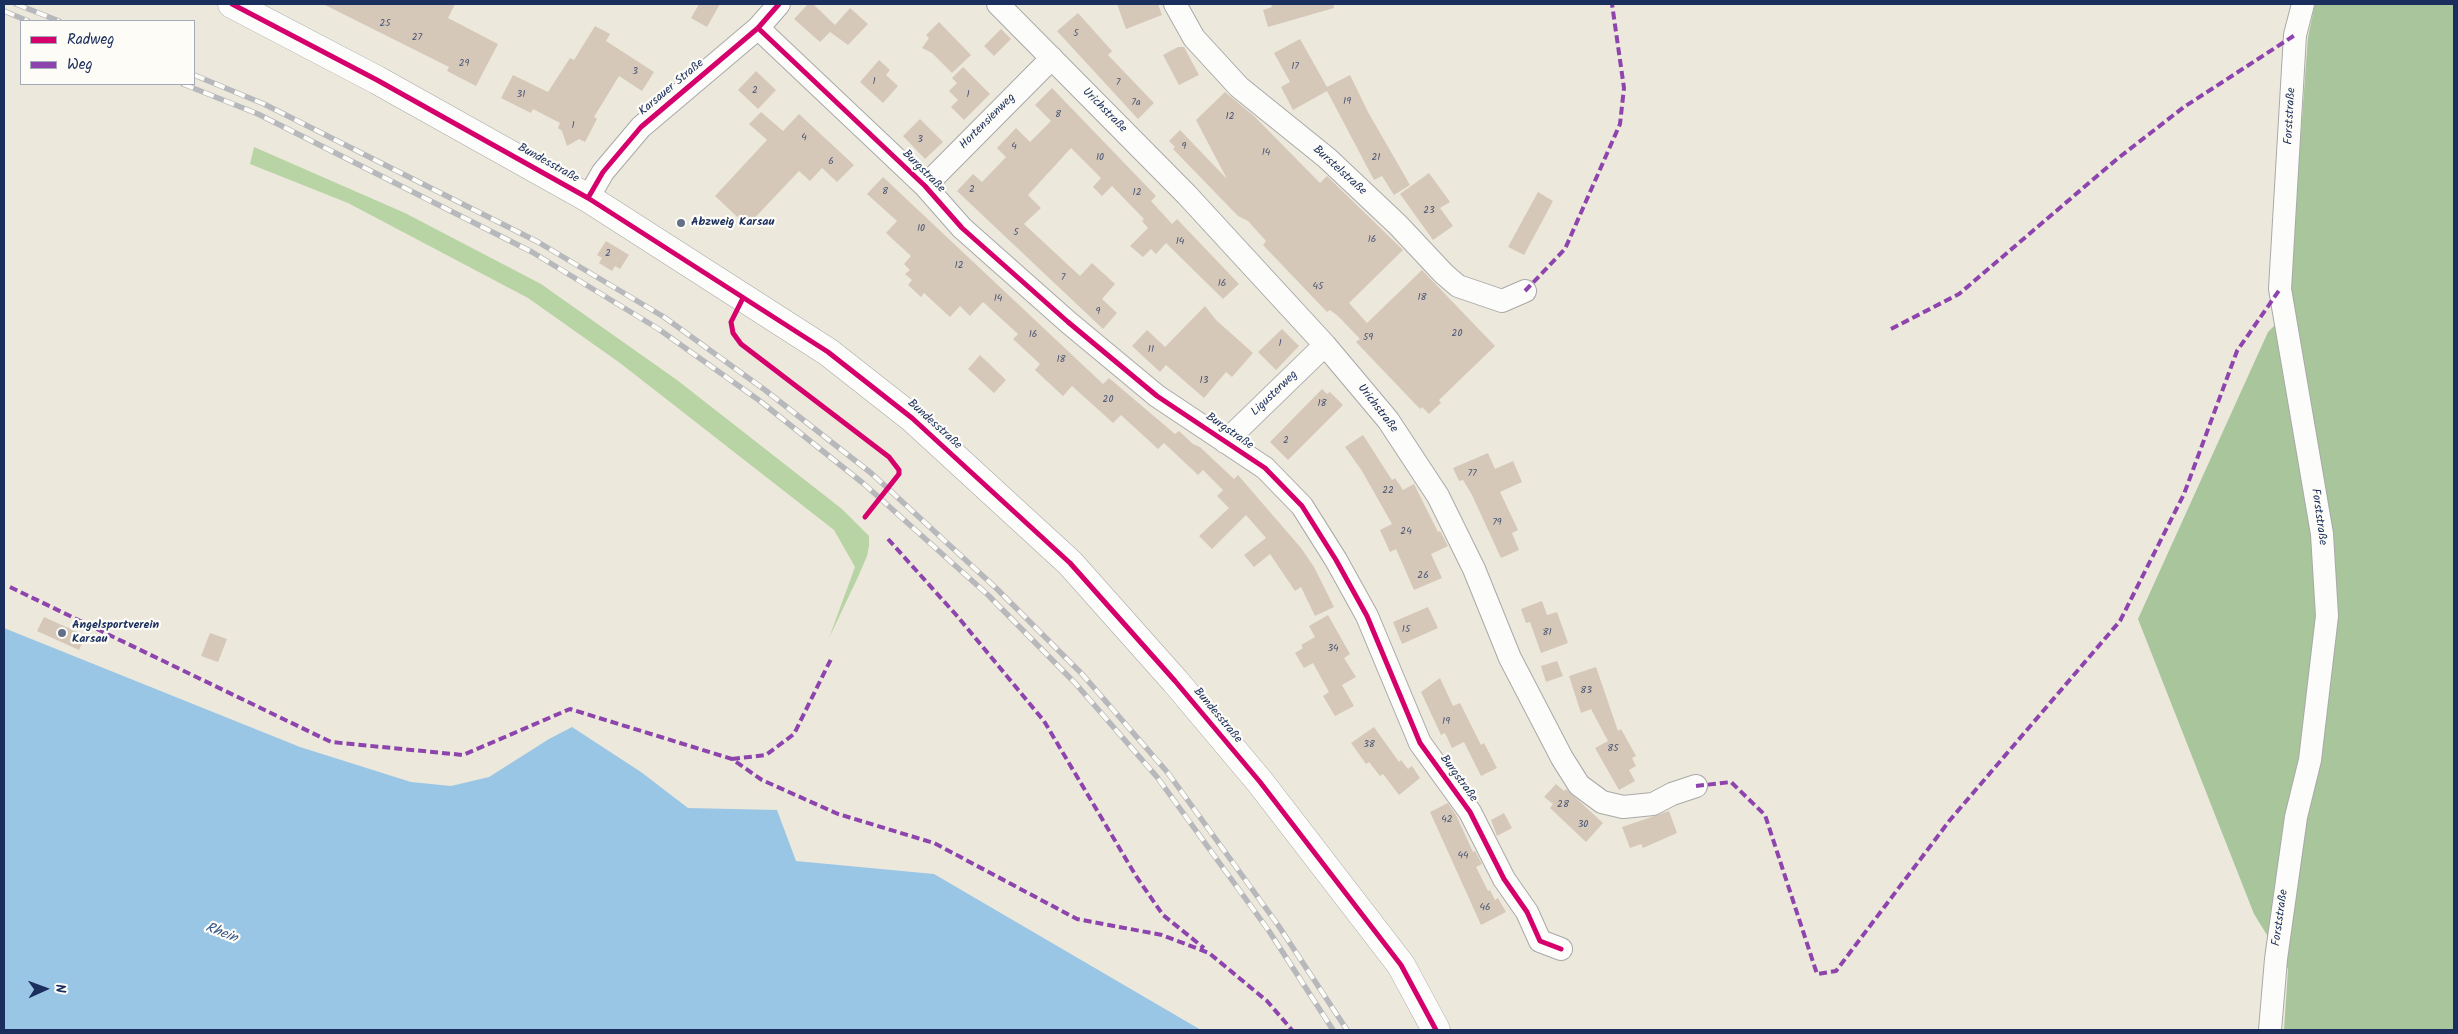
<!DOCTYPE html>
<meta charset="utf-8">
<style>
body{margin:0}
#map{position:relative;width:2458px;height:1034px;overflow:hidden;background:#ede8dc;font-family:Kalam,sans-serif}
canvas{display:block}
.frame{position:absolute;inset:0;border:5px solid #1b2f5e;pointer-events:none}
.legend{position:absolute;left:20px;top:20px;width:175px;height:65px;box-sizing:border-box;background:#fdfcf7;border:1px solid #a3aaba;margin:0;padding:6px 9px;list-style:none;font-size:15px;color:#1b2f5e}
.legend li{display:flex;align-items:center;gap:10px;height:25px}
.legend b{width:25px;border:1px solid #a3aaba}
.north{position:absolute;left:20px;top:964px;width:50px;height:50px;-webkit-text-stroke:4px #fdfcf7;paint-order:stroke;rotate:88deg;font-size:14px;font-weight:700;line-height:20px;text-align:center;color:#1b2f5e}
.north::after{content:'';display:block;margin:auto;width:18px;height:22px;background:#1b2f5e;clip-path:polygon(50% 0,100% 100%,50% 72%,0 100%)}
</style>
<div id="map">
<canvas width="2458" height="1034"></canvas>
<div class="frame"></div>
<ul class="legend">
<li><b style="height:6px;background:#d6006c"></b>Radweg</li>
<li><b style="height:6px;background:#8e44ad"></b>Weg</li>
</ul>
<div class="north">N</div>
</div>
<script>
const ctx = document.querySelector('canvas').getContext('2d');
ctx.lineJoin = 'round';
function fillPath(path, color) {
  ctx.fillStyle = color;
  ctx.fill(path, 'evenodd');
}
function poly(rows) {
  const path = new Path2D();
  for (const r of rows) {
    path.moveTo(r[0], r[1]);
    for (let i = 2; i < r.length; i += 2) path.lineTo(r[i], r[i + 1]);
  }
  return path;
}
function stroke(path, color, width, dash) {
  ctx.strokeStyle = color;
  ctx.lineWidth = width;
  ctx.lineCap = dash ? 'butt' : 'round';
  ctx.setLineDash(dash || []);
  ctx.stroke(path);
}
function write(font, color, halo, rows, align = 'center') {
  ctx.font = font + ' Kalam,sans-serif';
  ctx.lineWidth = 4.5;
  ctx.setLineDash([]);
  ctx.textBaseline = 'middle';
  ctx.strokeStyle = halo;
  ctx.fillStyle = color;
  for (const [text, x, y, turn = 0] of rows) {
    ctx.save();
    ctx.translate(x, y);
    ctx.rotate((+turn || 0) * Math.PI / 180);
    ctx.textAlign = isNaN(turn) ? turn : align;
    if (halo) ctx.strokeText(text, 0, 0);
    ctx.fillText(text, 0, 0);
    ctx.restore();
  }
}
fillPath(poly([
 [254,147,405,213,541,284,677,380,842,509,869,536,869,546,867,556,858,577,829,638,855,567,834,530,620,363,528,298,348,203,250,164]
]), '#b8d4a4');
fillPath(poly([
 [2315,4,2454,4,2454,1030,2284,1030,2288,969,2254,914,2138,619,2268,332,2292,308,2290,282,2308,37]
]), '#a9c59c');
fillPath(poly([
 [4,628,300,747,411,782,451,786,489,777,549,739,572,727,641,772,688,808,777,810,796,861,934,874,1201,1030,4,1030]
]), '#9ac6e6');
fillPath(poly([
 [323,4,455,4,448,18,498,44,476,86,447,71,449,67],
 [699,4,720,4,707,27,691,18],
 [808,4,813,4,835,25,850,8,868,24,848,45,830,32,820,42,794,19],
 [1117,4,1158,4,1162,15,1126,29],
 [1271,4,1333,4,1334,8,1268,27,1263,10,1272,7],
 [1078,13,1112,51,1108,55,1154,103,1138,119,1057,31],
 [939,22,971,55,952,73,932,53,922,48,929,38,926,35],
 [595,26,610,34,606,41,654,72,642,91,619,76,594,117,597,119,585,142,579,139,567,146,562,131,558,128,560,123,533,109,531,113,501,98,513,75,548,92,570,58,574,60],
 [1001,29,1011,39,994,56,984,46],
 [1300,39,1327,87,1350,75,1368,112,1410,185,1394,195,1382,176,1374,180,1327,91,1293,110,1281,87,1290,82,1274,53],
 [1178,47,1184,47,1199,75,1179,85,1163,55],
 [879,60,890,70,886,75,898,86,883,103,860,82],
 [963,67,990,94,964,120,951,107,958,100,949,91,957,83,952,78],
 [756,71,776,90,758,109,738,90],
 [1052,88,1156,196,1151,201,1172,224,1177,219,1239,284,1223,299,1166,243,1156,254,1151,249,1143,257,1130,246,1148,228,1142,221,1144,219,1112,186,1102,196,1093,187,1101,178,1071,148,1028,195,1041,208,1024,224,1080,276,1092,263,1115,284,1102,299,1117,313,1103,329,957,191,973,174,982,182,1006,157,997,148,1016,128,1030,142,1051,121,1035,105],
 [1225,92,1254,116,1320,183,1327,176,1403,250,1349,303,1367,323,1422,270,1495,346,1439,400,1441,403,1429,414,1422,407,1420,409,1356,342,1360,339,1338,316,1330,310,1327,312,1263,245,1266,241,1248,221,1238,216,1173,149,1175,147,1169,141,1180,130,1227,179,1196,120],
 [761,112,783,131,799,114,854,165,837,182,822,168,810,181,799,171,747,226,715,196,767,140,749,124],
 [920,119,943,142,925,159,903,136],
 [1429,173,1450,202,1440,208,1453,226,1433,240,1400,194],
 [883,177,1103,384,1109,378,1175,434,1179,431,1193,444,1200,447,1234,479,1238,475,1301,548,1314,567,1334,607,1315,616,1301,587,1295,591,1270,554,1254,567,1244,555,1266,538,1246,515,1212,549,1199,536,1229,508,1217,496,1223,490,1203,470,1198,475,1164,443,1158,449,1121,415,1113,423,1072,386,1063,396,1035,370,1040,364,1013,339,1018,334,983,302,970,316,960,306,950,317,924,293,921,297,908,285,912,280,905,274,910,270,904,264,911,256,886,233,897,221,867,194],
 [1538,192,1553,201,1524,255,1508,247],
 [606,241,629,255,620,269,615,266,612,271,599,263,602,258,597,255],
 [1205,306,1216,320,1253,353,1232,377,1226,372,1204,398,1166,365,1160,372,1132,346,1147,330,1165,347],
 [1282,329,1299,346,1276,370,1258,352],
 [980,355,1006,380,994,393,968,369],
 [1322,389,1327,394,1330,392,1343,405,1288,460,1270,442],
 [1363,435,1392,480,1395,478,1403,490,1414,484,1438,532,1440,531,1448,546,1431,554,1442,578,1414,590,1396,549,1390,552,1380,530,1392,524,1362,471,1345,447],
 [1488,453,1495,469,1513,461,1522,482,1500,492,1518,530,1512,533,1519,550,1501,558,1472,495,1463,480,1459,481,1453,468],
 [1542,601,1547,615,1557,612,1568,643,1541,653,1530,622,1526,623,1521,609],
 [1428,607,1438,628,1402,644,1393,622],
 [1328,615,1350,654,1344,658,1356,677,1342,685,1354,706,1335,716,1323,696,1329,692,1313,663,1304,668,1295,653,1303,648,1301,645,1315,637,1309,626],
 [44,617,86,636,79,650,37,631],
 [210,633,227,639,218,662,201,656],
 [1557,661,1563,676,1546,682,1541,666],
 [1596,667,1618,731,1621,729,1636,756,1632,758,1636,766,1629,770,1635,781,1619,790,1595,748,1608,741,1591,709,1581,713,1569,676],
 [1440,678,1453,706,1460,703,1481,745,1484,743,1497,768,1481,776,1464,742,1452,748,1445,733,1441,735,1421,692],
 [1374,727,1399,762,1401,760,1408,769,1412,766,1420,778,1399,795,1383,774,1380,776,1369,762,1366,764,1351,743],
 [1556,784,1564,791,1566,789,1603,823,1586,842,1550,808,1553,804,1544,797],
 [1448,803,1456,815,1473,852,1475,851,1482,864,1476,867,1488,891,1490,890,1495,900,1498,898,1506,912,1481,925,1430,812],
 [1669,811,1677,833,1643,848,1641,844,1630,848,1622,827],
 [1504,813,1512,828,1497,836,1491,820]
]), '#d5c8b9');
const minor = poly([
 [998,4,1187,195,1325,345,1388,420,1438,496,1474,569,1510,658,1562,758,1579,785,1602,802,1623,807,1653,804,1672,794,1696,786],
 [1175,4,1194,38,1239,87,1327,158,1398,225,1444,274,1458,286,1502,301,1525,291],
 [758,28,925,186,962,228,1068,322,1157,396,1265,468,1302,506,1336,560,1367,616,1420,743,1470,812,1504,879,1527,912,1540,941,1561,949],
 [925,186,1052,58],
 [588,198,603,172,641,127,758,28,779,4],
 [1225,442,1325,345],
 [2270,1030,2276,959,2296,817,2310,760,2327,616,2322,534,2280,289,2295,35,2303,4]
]);
const major = poly([
 [232,4,377,80,588,198,828,352,912,418,1070,563,1175,681,1260,782,1401,965,1436,1030]
]);
stroke(minor, '#a9a9a8', 24);
stroke(major, '#a9a9a8', 29);
stroke(minor, '#fcfcfa', 22);
stroke(major, '#fcfcfa', 28);
const rail = poly([
 [16,4,59,21],
 [4,11,28,21],
 [194,75,264,104,538,242,664,317,765,390,871,473,996,588,1082,674,1168,773,1278,925,1347,1030],
 [183,84,258,114,532,252,657,328,760,401,864,484,988,595,1075,683,1157,777,1269,931,1333,1030]
]);
stroke(rail, '#b7b8bc', 5.5);
stroke(rail, '#fdfcf7', 4, [11]);
stroke(poly([
 [1525,291,1565,249,1620,124,1624,88,1612,4],
 [1891,329,1959,294,2117,159,2184,107,2295,35],
 [888,539,958,617,1044,721,1136,876,1163,915,1204,948],
 [10,587,331,742,463,755,570,709,732,759,762,780,838,814,934,843,1077,919,1162,935,1209,953,1267,1001,1292,1030],
 [732,759,766,755,794,734,832,657],
 [1696,786,1731,782,1765,815,1817,974,1836,971,1950,820,2120,621,2184,494,2237,351,2280,289]
]), '#8e44ad', 4, [8, 4]);
stroke(poly([
 [232,4,377,80,588,198,828,352,912,418,1070,563,1175,681,1260,782,1401,965,1436,1030],
 [758,28,925,186,962,228,1068,322,1157,396,1265,468,1302,506,1336,560,1367,616,1420,743,1470,812,1504,879,1527,912,1540,941,1561,949],
 [588,198,603,172,641,127,758,28,779,4],
 [743,298,731,322,733,333,741,344,889,457,899,470,899,474,865,517]
]), '#d6006c', 5);
for (const [x, y, r, color] of [
 [681,223,5,"#64708a"],
 [62,633,5,"#64708a"]
]) {
  const dot = new Path2D();
  dot.arc(x, y, r, 0, 2 * Math.PI);
  ctx.fillStyle = color;
  ctx.fill(dot);
  stroke(dot, '#fdfcf7', 2);
}
write('10px', '#4a5575', null, [
 ["25",385,24],
 ["5",1076,34],
 ["27",417,38],
 ["29",464,64],
 ["17",1295,67],
 ["3",635,72],
 ["1",874,82],
 ["7",1118,83],
 ["2",755,91],
 ["31",521,95],
 ["1",968,95],
 ["19",1347,102],
 ["7a",1136,103],
 ["8",1058,115],
 ["12",1230,117],
 ["1",573,126],
 ["4",804,138],
 ["3",920,140],
 ["4",1014,147],
 ["9",1184,147],
 ["14",1266,153],
 ["10",1100,158],
 ["21",1376,158],
 ["6",831,162],
 ["2",972,190],
 ["8",885,192],
 ["12",1137,193],
 ["23",1429,211],
 ["10",921,229],
 ["5",1016,233],
 ["16",1372,240],
 ["14",1180,242],
 ["2",608,254],
 ["12",959,266],
 ["7",1063,278],
 ["16",1222,284],
 ["45",1318,287],
 ["18",1422,298],
 ["14",998,299],
 ["9",1098,312],
 ["20",1457,334],
 ["16",1033,335],
 ["59",1368,338],
 ["1",1280,344],
 ["11",1151,350],
 ["18",1061,360],
 ["13",1204,381],
 ["20",1108,400],
 ["18",1322,404],
 ["2",1286,441],
 ["77",1472,474],
 ["22",1388,491],
 ["79",1497,523],
 ["24",1406,532],
 ["26",1423,576],
 ["15",1406,630],
 ["81",1547,633],
 ["34",1333,649],
 ["83",1586,691],
 ["19",1446,722],
 ["38",1369,745],
 ["85",1613,749],
 ["28",1563,805],
 ["42",1447,820],
 ["30",1583,825],
 ["44",1463,856],
 ["46",1485,908]
]);
write('12px', '#1b2f5e', '#fdfcf7', [
 ["Karsauer Straße",672,88,-40],
 ["Urichstraße",1104,111,45],
 ["Forststraße",2291,116,-87],
 ["Hortensienweg",988,122,-45],
 ["Bundesstraße",548,164,29],
 ["Burstelstraße",1339,171,42],
 ["Burgstraße",923,172,45],
 ["Ligusterweg",1275,394,-44],
 ["Urichstraße",1377,409,52],
 ["Bundesstraße",934,425,42],
 ["Burgstraße",1229,432,35],
 ["Forststraße",2318,517,82],
 ["Bundesstraße",1217,716,50],
 ["Burgstraße",1458,779,54],
 ["Forststraße",2281,918,-82]
]);
write('bold 12px', '#1b2f5e', '#fdfcf7', [
 ["Abzweig Karsau",691,223],
 ["Angelsportverein",72,626],
 ["Karsau",72,640]
], 'left');
write('italic 14px', '#375888', '#fdfcf7', [
 ["Rhein",221,934,21]
]);
</script>
